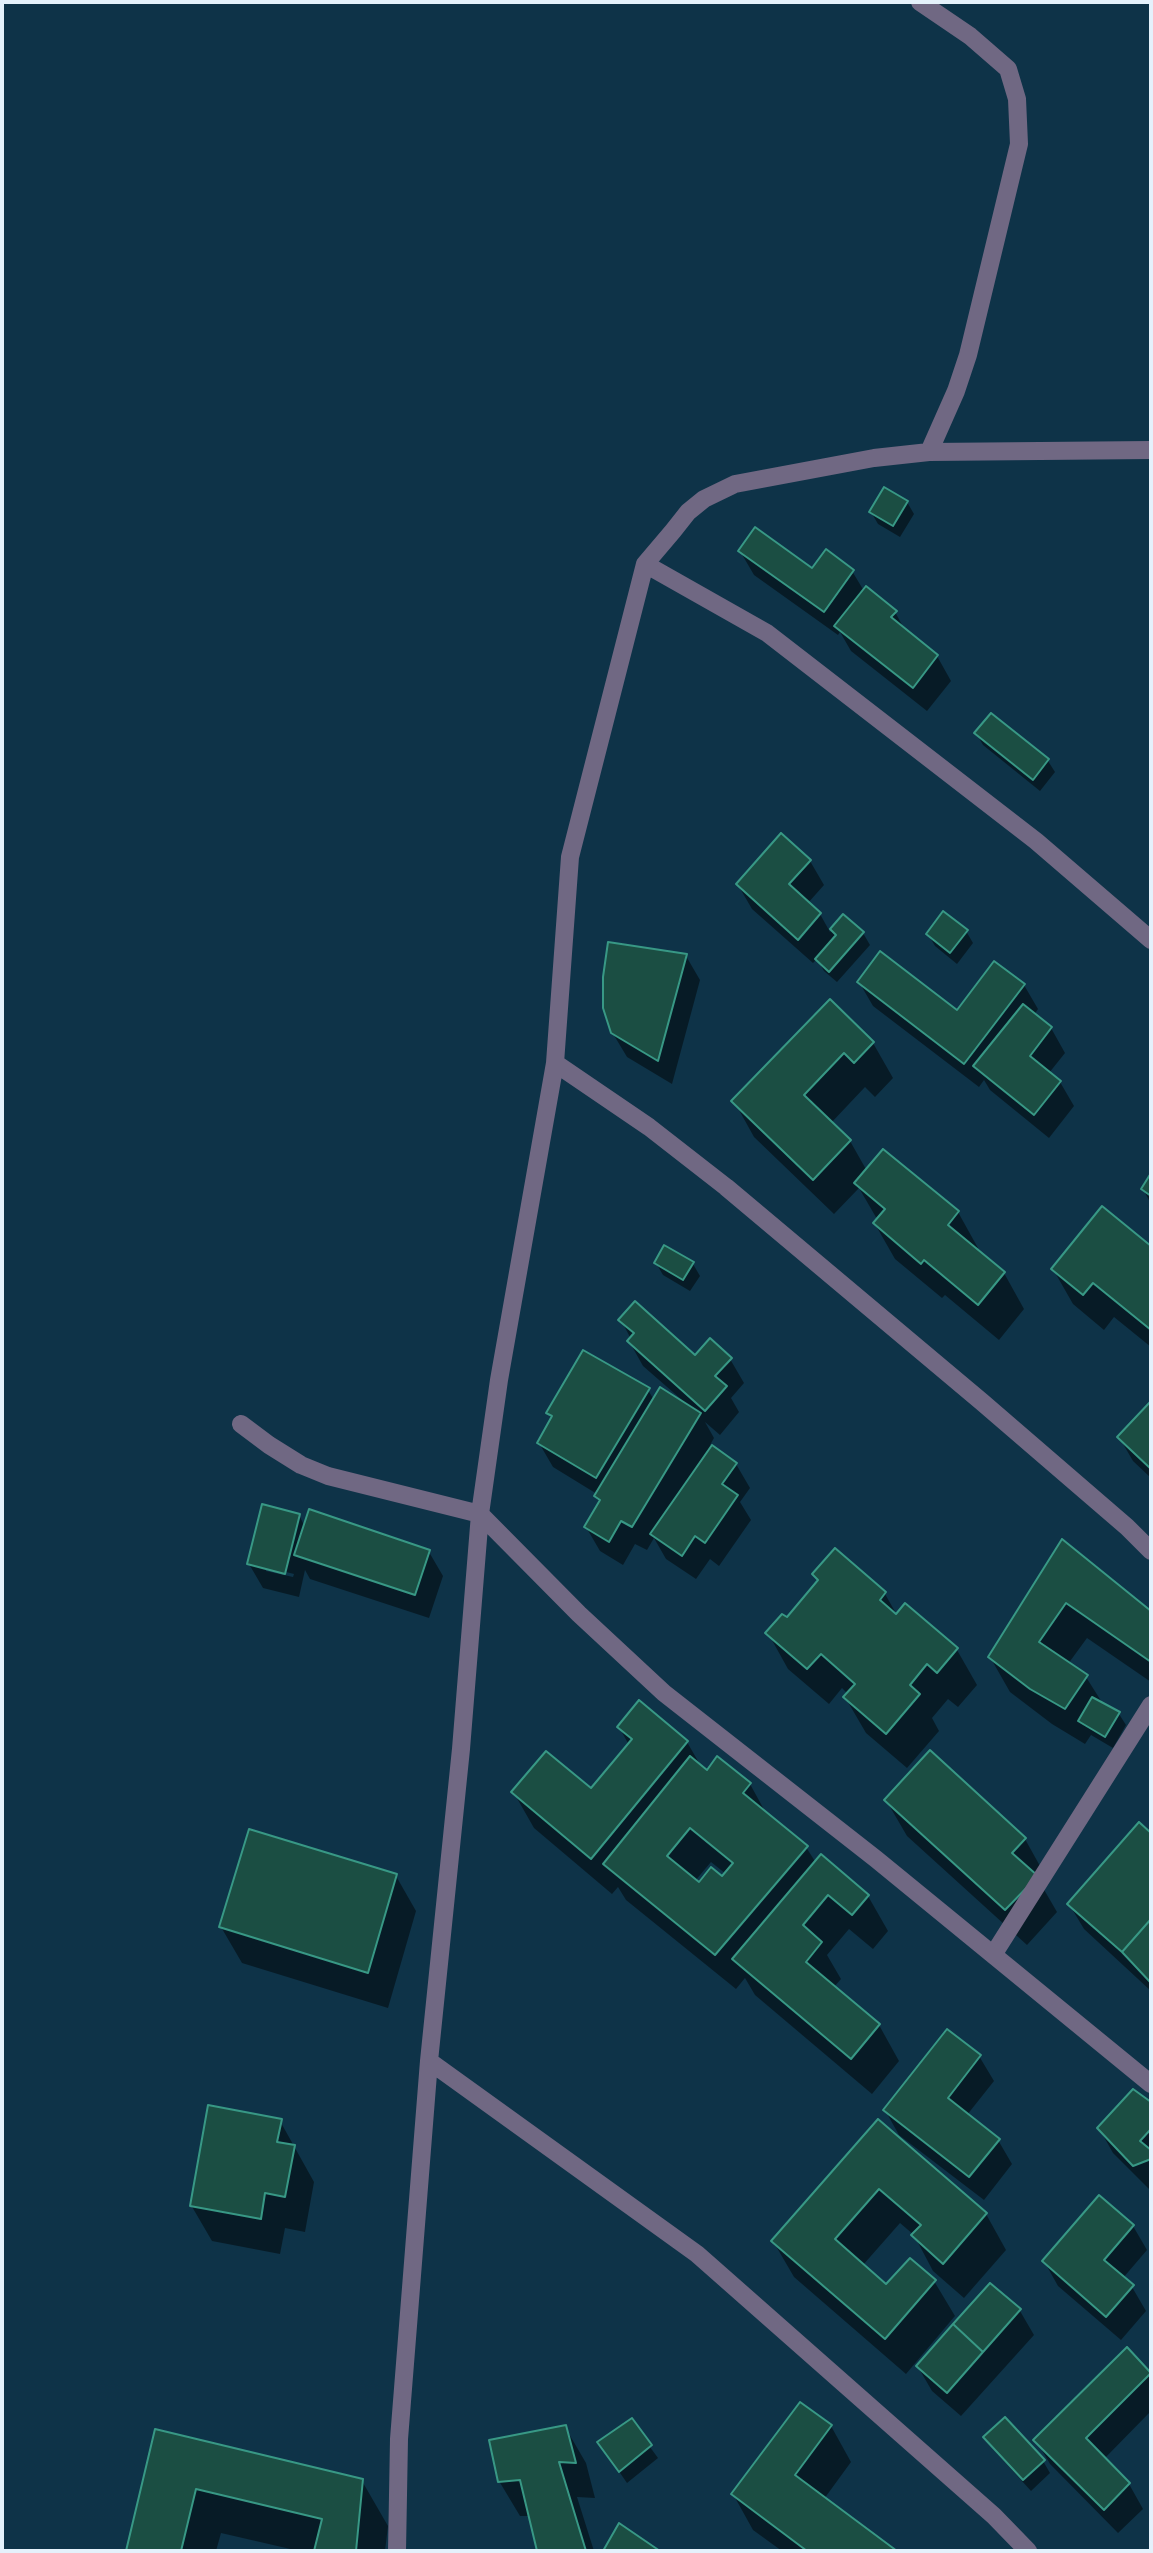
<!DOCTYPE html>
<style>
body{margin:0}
#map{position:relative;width:1153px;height:2553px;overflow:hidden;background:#0e3348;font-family:Arial,sans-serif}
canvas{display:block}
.frame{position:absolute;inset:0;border:4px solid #e4f1fb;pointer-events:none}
</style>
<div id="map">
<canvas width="1153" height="2553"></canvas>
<div class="frame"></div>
</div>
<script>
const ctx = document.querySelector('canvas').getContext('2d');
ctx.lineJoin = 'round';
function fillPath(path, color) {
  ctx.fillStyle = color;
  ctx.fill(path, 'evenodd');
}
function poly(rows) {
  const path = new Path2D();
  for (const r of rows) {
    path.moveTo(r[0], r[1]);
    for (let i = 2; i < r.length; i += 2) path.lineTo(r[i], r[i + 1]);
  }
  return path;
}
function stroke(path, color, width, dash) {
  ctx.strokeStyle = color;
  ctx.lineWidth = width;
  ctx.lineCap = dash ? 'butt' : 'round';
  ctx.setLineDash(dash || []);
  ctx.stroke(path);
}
fillPath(poly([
 [907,502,914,514,900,537,878,524,871,512],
 [740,551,813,571,852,571,864,591,895,612,906,632,937,656,951,681,927,711,851,651,840,632,838,635,754,575],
 [976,733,1048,761,1055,772,1040,791,983,745],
 [810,861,824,885,808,903,820,914,830,932,844,916,863,933,870,945,837,982,824,971,817,959,813,963,752,909,738,885],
 [966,931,973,943,957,964,935,946,928,934],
 [686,956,700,980,672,1084,627,1057,612,1032],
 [859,982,958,1012,1024,985,1038,1009,1034,1015,1051,1028,1065,1053,1049,1073,1060,1082,1074,1106,1049,1138,990,1090,984,1080,979,1087,873,1006],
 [830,1001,873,1043,893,1078,875,1097,865,1087,831,1123,850,1141,867,1171,883,1151,958,1212,978,1248,976,1251,1004,1273,1024,1309,999,1340,945,1295,942,1298,895,1259,875,1224,877,1219,859,1188,834,1214,754,1137,734,1101],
 [1151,1176,1151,1204,1143,1189],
 [1102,1209,1151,1249,1151,1347,1114,1317,1104,1330,1073,1304,1053,1269],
 [656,1263,693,1264,700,1276,690,1291,663,1275],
 [621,1320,696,1357,730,1359,744,1383,731,1398,739,1412,720,1435,705,1422,714,1438,710,1445,736,1464,750,1488,740,1502,751,1520,719,1566,710,1559,696,1579,666,1559,654,1538,647,1550,635,1544,623,1565,600,1551,586,1527,600,1504,596,1496,597,1494,553,1467,539,1443,552,1420,548,1413,648,1390,654,1400,682,1400,643,1366,629,1341,631,1339],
 [1151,1404,1151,1478,1133,1461,1119,1437],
 [299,1515,305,1527,429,1552,443,1576,429,1618,310,1579,305,1570,299,1597,263,1588,249,1564],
 [266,1567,294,1574,293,1577,266,1571],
 [1062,1542,1151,1613,1151,1682,1087,1638,1068,1664,1086,1677,1103,1704,1119,1714,1126,1725,1113,1748,1091,1735,1085,1744,1052,1724,1010,1692,990,1657],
 [814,1574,885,1594,897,1615,906,1606,957,1650,977,1685,958,1707,948,1699,932,1718,939,1731,907,1768,866,1733,845,1697,848,1694,842,1688,829,1704,788,1669,768,1633,787,1620,819,1583],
 [639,1703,687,1742,702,1768,707,1772,750,1784,767,1815,806,1847,816,1863,868,1896,888,1931,873,1949,849,1929,827,1955,841,1979,834,1987,879,2025,899,2061,872,2094,755,1995,745,1978,736,1989,626,1900,618,1887,612,1894,534,1828,514,1793,591,1791,629,1745,619,1727],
 [711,1862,726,1874,723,1878,699,1884,695,1881],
 [930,1753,1025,1839,1045,1875,1039,1881,1057,1912,1027,1945,907,1836,886,1800],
 [1139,1824,1151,1835,1151,1991,1084,1929,1069,1904],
 [396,1876,416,1911,388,2008,242,1963,221,1927],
 [979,2056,994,2081,967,2115,998,2140,1012,2164,984,2200,899,2135,885,2110],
 [1133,2091,1151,2104,1151,2188,1149,2189,1113,2153,1099,2128],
 [280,2121,314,2182,305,2232,285,2228,280,2254,212,2241,191,2205],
 [878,2121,986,2214,1006,2250,964,2298,933,2271,914,2235,900,2223,863,2265,887,2286,934,2281,955,2316,906,2374,794,2277,773,2241],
 [1133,2226,1147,2250,1123,2278,1132,2287,1146,2311,1121,2340,1058,2286,1044,2261],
 [1020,2311,1034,2335,961,2416,932,2391,918,2367],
 [1127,2350,1151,2375,1151,2411,1104,2459,1129,2484,1143,2509,1118,2533,1050,2464,1036,2440],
 [631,2421,658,2458,627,2483,607,2454],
 [831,2426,851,2462,824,2499,894,2551,782,2551,753,2530,733,2494],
 [565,2427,586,2463,595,2498,577,2497,594,2551,539,2551,530,2516,520,2516,499,2481],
 [156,2431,362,2481,388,2526,385,2551,299,2551,221,2533,216,2551,128,2551],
 [986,2438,1043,2461,1050,2473,1031,2491,993,2449]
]), '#0007');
const building = poly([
 [884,487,908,501,893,526,869,512,884,487],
 [755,527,812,568,826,549,854,570,824,612,738,551,755,527],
 [866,586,897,611,891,617,938,655,913,688,834,626,866,586],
 [991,713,1049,759,1033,780,974,733,991,713],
 [781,833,811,860,789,884,821,913,798,940,736,884,781,833],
 [943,911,968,930,950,953,926,934,943,911],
 [843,914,864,932,829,972,815,959,836,935,830,929,843,914],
 [608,942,687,954,658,1061,611,1033,603,1008,603,977,608,942],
 [880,951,957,1010,994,961,1025,984,964,1064,857,982,880,951],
 [830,999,874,1042,854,1063,844,1053,804,1095,851,1140,813,1180,731,1101,830,999],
 [1023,1004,1052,1027,1030,1056,1061,1081,1034,1115,973,1066,1023,1004],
 [883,1149,959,1211,948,1225,1005,1272,978,1305,924,1260,921,1264,873,1223,885,1209,854,1183,883,1149],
 [1151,1173,1151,1196,1141,1189,1151,1173],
 [1102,1206,1151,1246,1151,1330,1093,1283,1083,1295,1051,1269,1102,1206],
 [664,1245,694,1262,683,1280,654,1263,664,1245],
 [635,1301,695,1355,710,1338,732,1358,715,1376,727,1386,705,1411,627,1341,634,1333,618,1320,635,1301],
 [583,1350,650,1388,596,1478,537,1443,552,1416,546,1413,583,1350],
 [660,1387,701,1413,632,1527,621,1521,609,1542,584,1527,600,1500,594,1496,660,1387],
 [1151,1401,1151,1469,1117,1437,1151,1401],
 [712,1445,737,1463,722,1484,738,1495,705,1543,695,1536,682,1556,650,1534,712,1445],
 [262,1504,300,1514,285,1574,247,1564,262,1504],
 [309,1509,430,1550,415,1595,294,1555,309,1509],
 [1062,1539,1151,1611,1151,1662,1066,1603,1039,1642,1088,1675,1065,1709,1030,1689,988,1657,1062,1539],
 [835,1548,886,1592,880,1600,896,1614,905,1603,958,1648,937,1673,927,1664,910,1685,920,1694,886,1734,843,1697,855,1684,821,1654,807,1669,765,1633,782,1614,787,1617,818,1580,812,1574,835,1548],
 [1092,1697,1120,1712,1105,1737,1078,1721,1092,1697],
 [639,1700,688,1741,591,1859,511,1792,546,1751,591,1788,632,1739,617,1727,639,1700],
 [930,1750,1026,1838,1012,1853,1038,1876,1005,1910,884,1800,930,1750],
 [690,1756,707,1770,717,1756,751,1783,743,1793,808,1846,715,1955,603,1864,690,1756],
 [690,1828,733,1863,722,1876,711,1867,699,1882,667,1856,690,1828],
 [1139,1822,1151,1833,1151,1919,1122,1952,1067,1904,1139,1822],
 [249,1829,397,1874,368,1973,219,1927,249,1829],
 [821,1854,869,1895,852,1915,828,1895,803,1925,822,1942,806,1962,880,2024,851,2059,732,1959,821,1854],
 [1151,1919,1151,1983,1122,1952,1151,1919],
 [947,2029,981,2055,948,2098,1000,2139,969,2177,883,2110,947,2029],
 [1133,2089,1151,2102,1151,2129,1140,2141,1151,2150,1151,2159,1133,2166,1097,2128,1133,2089],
 [208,2105,282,2119,277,2142,295,2145,285,2197,265,2193,261,2219,190,2206,208,2105],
 [878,2119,987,2213,943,2264,911,2235,921,2225,879,2189,835,2239,886,2284,910,2258,936,2280,885,2339,771,2241,878,2119],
 [1099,2195,1134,2225,1104,2260,1134,2285,1106,2317,1042,2261,1099,2195],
 [990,2283,1021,2309,983,2352,953,2324,990,2283],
 [953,2324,983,2352,947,2393,916,2366,953,2324],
 [1127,2347,1151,2373,1086,2438,1130,2483,1104,2510,1033,2440,1127,2347],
 [800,2402,832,2425,795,2475,897,2551,807,2551,731,2494,800,2402],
 [1005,2417,1045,2460,1023,2480,983,2437,1005,2417],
 [632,2418,652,2445,619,2472,597,2442,632,2418],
 [566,2425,576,2463,559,2462,586,2551,537,2551,520,2480,498,2482,489,2440,566,2425],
 [155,2429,363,2479,356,2551,314,2551,322,2519,196,2489,181,2551,126,2551,155,2429],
 [619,2523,660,2551,603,2551,619,2523]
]);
fillPath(building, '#1b4e43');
stroke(building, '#389885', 2);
stroke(poly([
 [929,452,1151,450],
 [645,564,767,633,1036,841,1151,940],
 [555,1063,649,1127,726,1187,982,1402,1127,1527,1151,1551],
 [241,1424,269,1445,301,1465,328,1476,480,1514,579,1614,664,1693,876,1859,1151,2084],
 [993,1955,1151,1705],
 [429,2061,697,2254,994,2516,1028,2551],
 [397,2551,399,2439,429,2061,461,1749,480,1514,499,1380,555,1063,570,857,645,564,673,531,688,512,704,499,735,484,874,458,929,452,956,391,968,355,1019,144,1017,99,1008,69,970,36,920,2]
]), '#706883', 18);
</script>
